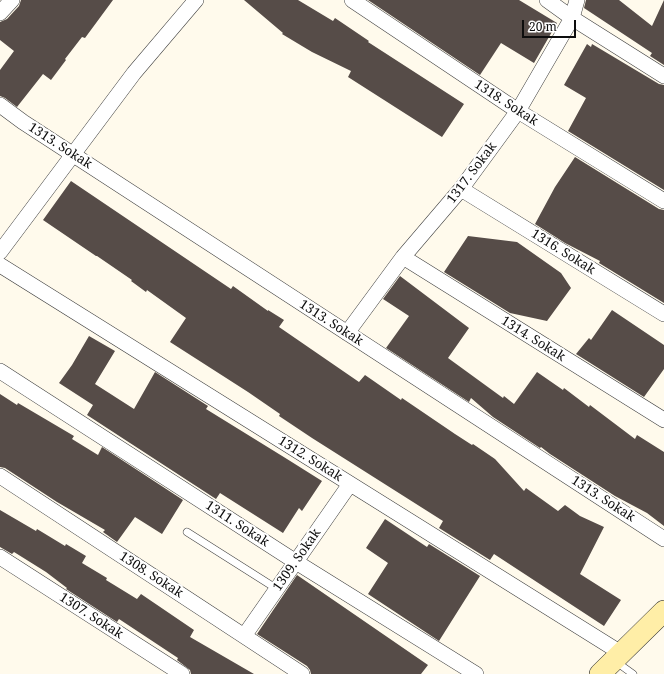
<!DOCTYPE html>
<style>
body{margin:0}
#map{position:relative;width:664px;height:674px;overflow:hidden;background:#fffaec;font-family:"Noto Serif",serif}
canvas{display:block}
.scale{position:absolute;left:522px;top:20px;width:54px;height:18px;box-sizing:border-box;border:2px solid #0d0d0d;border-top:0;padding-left:5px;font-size:12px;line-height:14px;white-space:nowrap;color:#0d0d0d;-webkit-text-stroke:3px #fff;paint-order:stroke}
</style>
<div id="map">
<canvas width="664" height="674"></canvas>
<div class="scale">20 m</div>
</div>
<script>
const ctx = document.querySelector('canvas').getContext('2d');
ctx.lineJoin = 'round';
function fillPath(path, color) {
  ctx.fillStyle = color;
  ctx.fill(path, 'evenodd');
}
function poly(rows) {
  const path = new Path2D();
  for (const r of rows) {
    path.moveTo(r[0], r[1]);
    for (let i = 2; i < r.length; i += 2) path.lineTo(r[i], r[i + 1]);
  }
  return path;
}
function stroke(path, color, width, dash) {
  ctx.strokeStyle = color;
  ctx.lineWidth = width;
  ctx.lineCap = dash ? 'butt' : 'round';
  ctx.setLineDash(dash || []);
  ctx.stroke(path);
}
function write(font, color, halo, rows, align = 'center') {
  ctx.font = font + ' "Noto Serif",serif';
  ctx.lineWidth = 4;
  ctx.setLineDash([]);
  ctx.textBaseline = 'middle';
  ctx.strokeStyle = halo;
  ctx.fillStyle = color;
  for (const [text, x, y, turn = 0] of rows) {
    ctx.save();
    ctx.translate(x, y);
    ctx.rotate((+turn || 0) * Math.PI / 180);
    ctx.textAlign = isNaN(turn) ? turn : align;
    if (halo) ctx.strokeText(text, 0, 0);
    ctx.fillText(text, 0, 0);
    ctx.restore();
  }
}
fillPath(poly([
 [21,0,113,0,85,38,82,37,65,59,66,60,51,80,43,74,17,107,5,98,0,96,0,70,14,51,0,40,0,22,7,19,19,6],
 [244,0,298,0,333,21,335,18,369,41,368,42,464,104,442,137,348,77,351,71,312,52,282,34,283,33],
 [368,0,519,0,557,23,534,63,501,43,480,75],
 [586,0,619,0,652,26,664,0,664,65,650,56,652,53,584,8],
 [587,44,591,47,592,44,659,84,664,85,664,190,568,131,586,98,564,85],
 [575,157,659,209,664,210,664,303,599,263,600,261,565,243,535,224,555,187],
 [71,181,231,289,233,286,268,311,268,310,284,320,279,327,359,382,365,375,401,400,402,398,455,434,472,445,473,444,495,459,524,491,526,488,558,511,565,505,580,516,604,527,580,574,621,600,604,626,494,554,490,560,439,528,443,521,312,438,279,416,280,414,248,392,170,342,186,318,147,290,146,292,131,281,132,280,97,256,96,256,43,220],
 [468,236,517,242,561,273,571,288,547,321,510,313,444,272],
 [400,276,469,328,448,358,503,398,504,396,514,404,537,372,563,390,564,388,589,407,590,405,635,439,637,435,664,452,664,526,647,513,615,496,550,454,541,447,540,448,493,417,471,398,469,402,386,348,409,316,383,299],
 [612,310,664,345,664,369,644,397,576,354,589,338,591,340],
 [89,336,115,351,95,384,134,409,155,372,208,406,206,409,287,459,322,481,302,511,299,508,283,533,220,493,216,499,87,415,93,405,59,383,72,365],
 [0,394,17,405,18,403,74,436,72,439,98,455,102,447,183,500,162,534,135,517,117,542,103,532,105,530,57,502,5,468,0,467],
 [0,510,36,531,37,529,65,546,66,544,86,556,82,563,107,578,106,580,137,599,141,594,194,630,190,637,254,674,191,674,190,670,177,660,178,658,119,619,117,622,66,589,67,588,46,572,14,552,12,554,0,547],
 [385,519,427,547,429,544,480,576,439,641,368,594,388,563,366,548],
 [297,575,428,665,421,674,311,674,310,670,307,666,257,634]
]), '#564c48');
const lane = poly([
 [187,532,277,589],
 [615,661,633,674]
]);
const street = poly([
 [352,0,518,111,664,201],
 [547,0,572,18,664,76],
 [0,13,12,0],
 [0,105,23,122,664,539],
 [461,189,664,314],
 [0,252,134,73,196,0],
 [403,257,664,420],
 [0,265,621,653],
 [347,333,403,257,461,189,518,111,572,18,577,0],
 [0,371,296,562,476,674],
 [0,476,302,674],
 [0,557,182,674],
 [244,636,350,484]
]);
const secondary = poly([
 [600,674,664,611]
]);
stroke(lane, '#404040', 8);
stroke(street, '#404040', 16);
stroke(secondary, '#2f2f2f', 22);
stroke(lane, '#fff', 7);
stroke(street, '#fff', 15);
stroke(secondary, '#ffeea7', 21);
write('13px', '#0d0d0d', '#fff', [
 ["1318. Sokak",506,103,33],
 ["1313. Sokak",60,146,33],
 ["1317. Sokak",472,173,-53],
 ["1316. Sokak",563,252,32],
 ["1313. Sokak",331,323,33],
 ["1314. Sokak",533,339,32],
 ["1312. Sokak",310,459,32],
 ["1313. Sokak",603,499,33],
 ["1311. Sokak",237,524,33],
 ["1309. Sokak",297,560,-55],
 ["1308. Sokak",151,575,33],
 ["1307. Sokak",91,616,33]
]);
</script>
